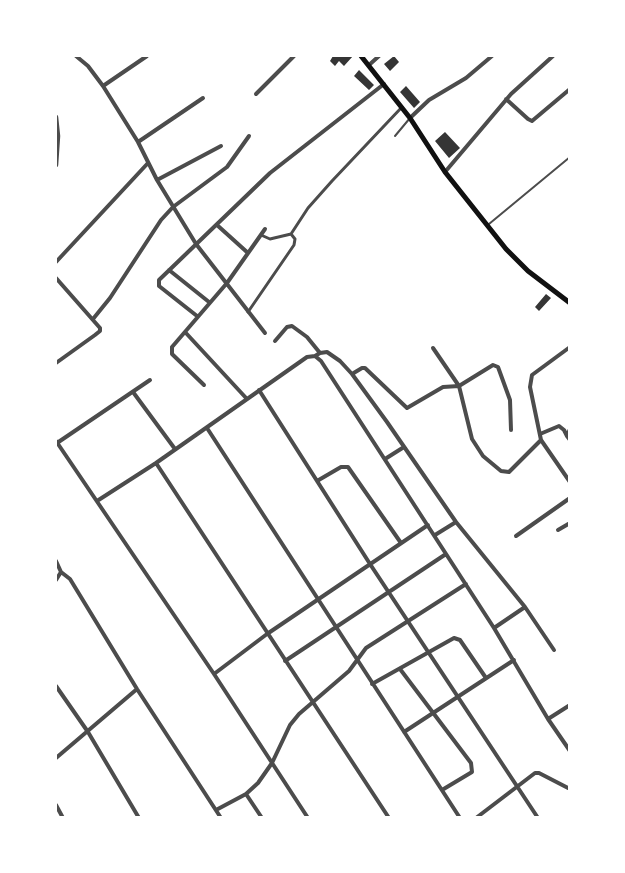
<!DOCTYPE html>
<style>
body{margin:0}
#map{position:relative;width:625px;height:873px;overflow:hidden;background:#fff;font-family:"Times New Roman",serif}
canvas{display:block}
.frame{position:absolute;inset:0;border:57px solid #fff;pointer-events:none}
</style>
<div id="map">
<canvas width="625" height="873"></canvas>
<div class="frame"></div>
</div>
<script>
const ctx = document.querySelector('canvas').getContext('2d');
ctx.lineJoin = 'round';
function fillPath(path, color) {
  ctx.fillStyle = color;
  ctx.fill(path, 'evenodd');
}
function poly(rows) {
  const path = new Path2D();
  for (const r of rows) {
    path.moveTo(r[0], r[1]);
    for (let i = 2; i < r.length; i += 2) path.lineTo(r[i], r[i + 1]);
  }
  return path;
}
function stroke(path, color, width, dash) {
  ctx.strokeStyle = color;
  ctx.lineWidth = width;
  ctx.lineCap = dash ? 'butt' : 'round';
  ctx.setLineDash(dash || []);
  ctx.stroke(path);
}
fillPath(poly([
 [333,56,353,56,344,66,339,61,335,66,330,61],
 [394,56,399,62,390,71,384,64],
 [359,70,374,85,369,90,354,76],
 [406,86,420,102,414,108,400,92],
 [445,132,460,148,449,158,435,141],
 [546,294,551,298,539,311,535,307]
]), '#353535');
stroke(poly([
 [395,136,410,118],
 [489,224,570,157]
]), '#4c4c4c', 2);
stroke(poly([
 [261,235,270,239,291,234,308,208,332,181,402,107],
 [248,312,294,245,295,239,291,234]
]), '#4c4c4c', 3);
stroke(poly([
 [76,56,88,66,103,86,138,142,157,180,196,244,265,333],
 [369,65,379,56],
 [103,86,147,56],
 [256,94,294,56],
 [506,99,528,119,532,121,570,89],
 [410,118,429,100,466,78,492,56],
 [138,142,203,98],
 [445,172,511,94,553,56],
 [157,180,221,146],
 [217,225,248,253],
 [56,262,148,163],
 [169,270,209,302],
 [56,278,100,328,100,331,95,335,56,363],
 [197,316,159,286,159,280,270,173,384,84],
 [93,319,110,298,161,220,173,207,227,167,249,136],
 [185,332,247,399],
 [275,341,287,327,292,326,307,337,320,353],
 [570,347,532,375,530,387,541,440,570,482],
 [433,348,459,386,493,365,498,367,510,400,511,430],
 [315,356,320,353,327,352,340,361,352,374,387,422,456,522,525,607,554,650],
 [352,374,362,368,365,368,407,408,443,387,459,386,472,439,483,456,501,471,509,472,541,440],
 [204,385,172,354,172,347,227,283,265,229],
 [259,390,370,564,538,818],
 [133,392,175,449],
 [207,428,460,818],
 [570,429,567,436,570,440],
 [540,434,559,426,564,430,567,436],
 [56,441,214,674,308,818],
 [57,443,150,380],
 [385,459,404,447],
 [156,463,389,818],
 [317,481,341,467,348,467,401,543],
 [97,501,156,463,307,357,315,356,321,361,494,628,548,719,570,751],
 [558,530,570,523],
 [435,535,456,522],
 [516,536,570,498],
 [56,561,61,572,70,579,137,689,221,818],
 [56,580,61,572],
 [494,628,525,607],
 [285,661,446,554],
 [400,669,471,763,472,772,442,790],
 [214,674,267,634,428,525],
 [372,684,454,638,460,640,486,678],
 [56,686,88,732,139,818],
 [548,719,570,705],
 [404,732,514,660],
 [56,758,137,689],
 [246,794,262,818],
 [56,805,63,818],
 [216,810,246,794,258,783,272,763,290,725,299,714,349,671,366,648,466,584],
 [476,818,535,773,539,773,570,789]
]), '#4c4c4c', 4);
stroke(poly([
 [56,117,58,136,56,165]
]), '#4c4c4c', 4.5);
stroke(poly([
 [361,56,410,118,445,172,506,249,528,271,570,303]
]), '#111', 5);
</script>
